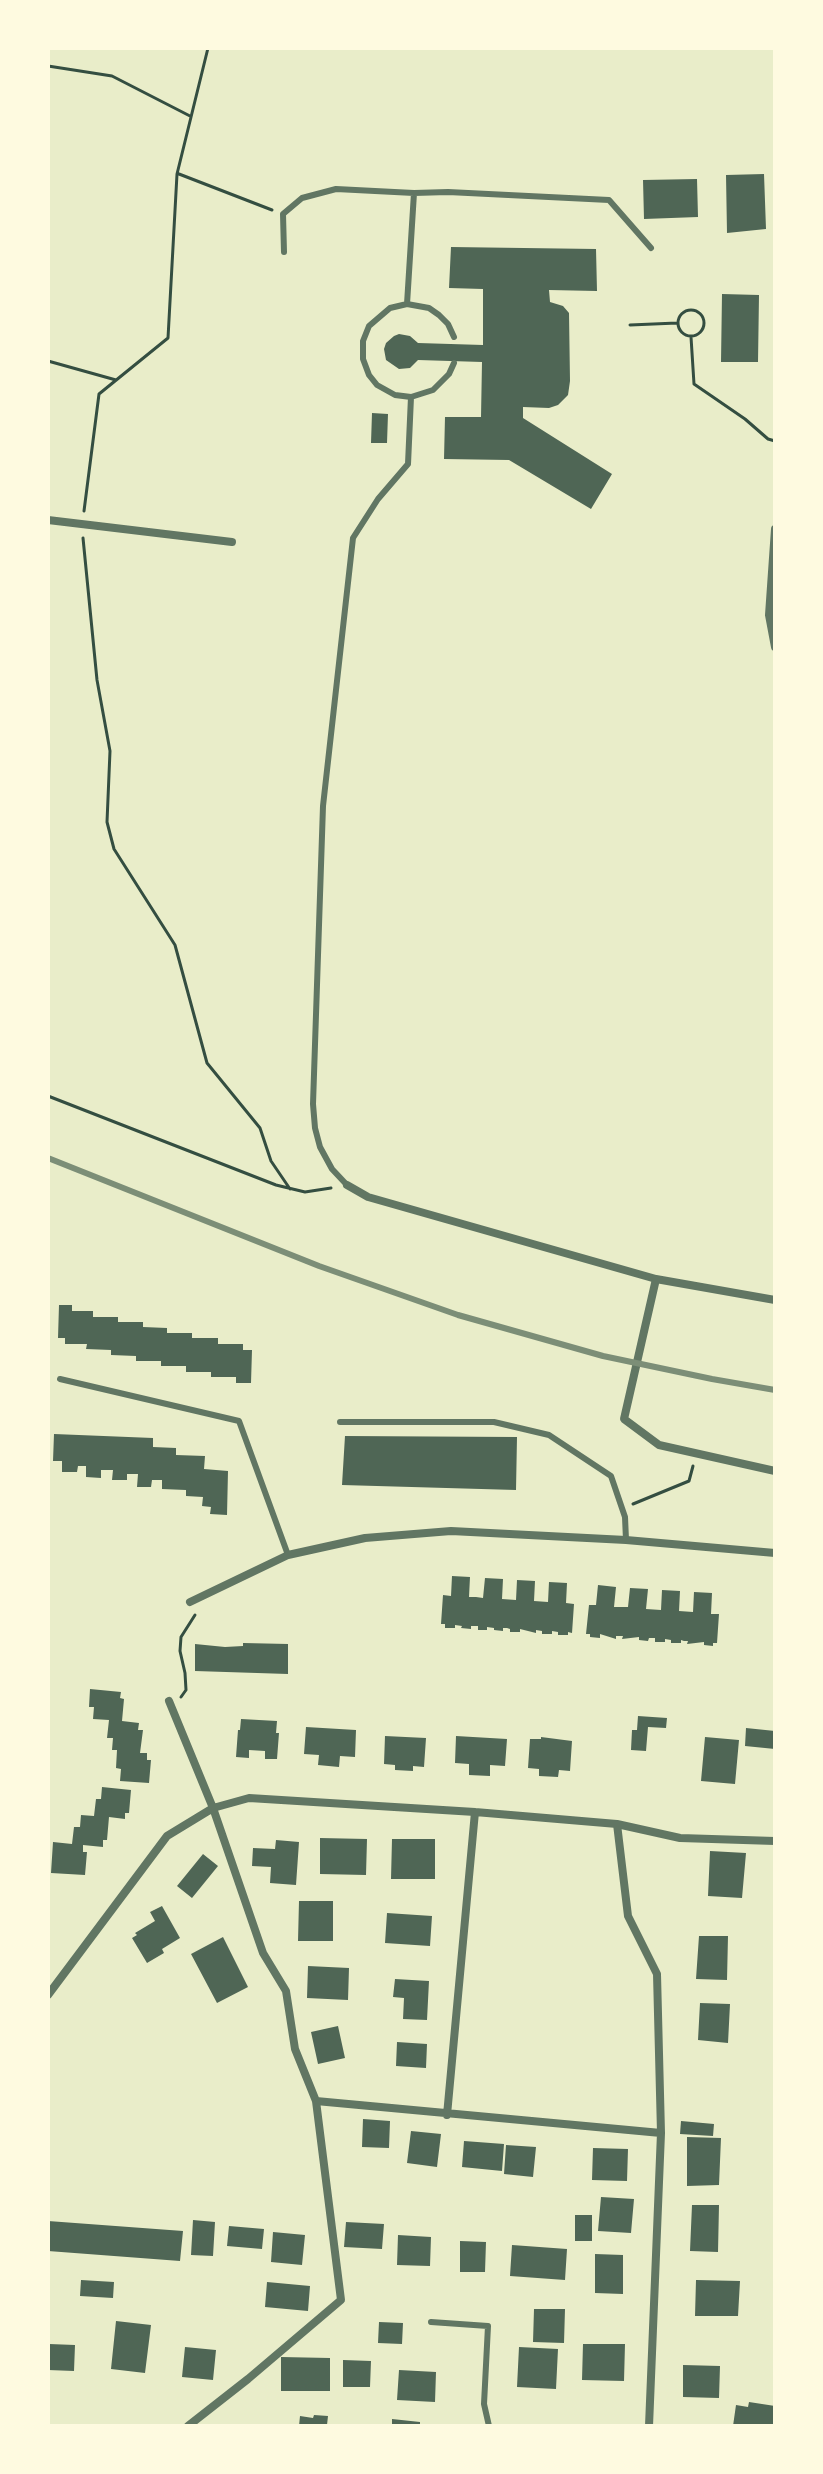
<!DOCTYPE html>
<style>
body{margin:0}
#map{position:relative;width:823px;height:2474px;overflow:hidden;background:#e9edc9;font-family:"Fira Sans Condensed",sans-serif}
canvas{display:block}
.frame{position:absolute;inset:0;border:50px solid #fefae0;pointer-events:none}
</style>
<div id="map">
<canvas width="823" height="2474"></canvas>
<div class="frame"></div>
</div>
<script>
const ctx = document.querySelector('canvas').getContext('2d');
ctx.lineJoin = 'round';
function fillPath(path, color) {
  ctx.fillStyle = color;
  ctx.fill(path, 'evenodd');
}
function poly(rows) {
  const path = new Path2D();
  for (const r of rows) {
    if (r.length === 3) {
      path.moveTo(r[0] + r[2], r[1]);
      path.arc(r[0], r[1], r[2], 0, 2 * Math.PI);
      continue;
    }
    path.moveTo(r[0], r[1]);
    for (let i = 2; i < r.length; i += 2) path.lineTo(r[i], r[i + 1]);
  }
  return path;
}
function stroke(path, color, width, dash) {
  ctx.strokeStyle = color;
  ctx.lineWidth = width;
  ctx.lineCap = dash ? 'butt' : 'round';
  ctx.setLineDash(dash || []);
  ctx.stroke(path);
}
fillPath(poly([
 [764,174,766,229,727,233,726,175],
 [697,179,698,217,644,219,643,180],
 [451,247,596,249,597,291,549,290,550,302,563,306,569,313,570,381,568,395,558,405,549,408,523,407,523,418,612,474,591,509,509,460,444,459,445,417,481,417,482,362,418,360,410,368,399,369,386,360,384,349,386,343,394,336,399,334,410,336,418,343,483,345,483,289,449,288],
 [722,294,759,295,758,362,721,362],
 [372,413,388,414,387,443,371,443],
 [59,1305,72,1305,72,1311,93,1311,93,1317,118,1317,118,1322,143,1322,143,1327,167,1328,167,1333,192,1333,192,1338,218,1338,218,1344,243,1344,243,1350,252,1350,251,1383,236,1383,236,1377,211,1377,211,1372,186,1372,186,1366,161,1366,161,1361,136,1361,136,1356,111,1355,111,1350,86,1349,87,1344,65,1344,65,1338,58,1338],
 [54,1434,153,1438,153,1447,176,1448,176,1455,205,1456,204,1469,228,1471,227,1515,210,1514,211,1507,202,1506,203,1497,186,1496,186,1490,162,1489,162,1480,152,1480,151,1487,137,1487,138,1474,127,1474,127,1480,112,1480,113,1470,101,1470,101,1478,86,1477,86,1466,78,1466,77,1472,62,1472,62,1461,53,1461],
 [345,1436,517,1437,516,1490,342,1485],
 [452,1576,470,1577,469,1597,476,1597,483,1598,485,1578,503,1579,502,1599,516,1600,517,1580,535,1581,534,1601,548,1602,549,1582,567,1583,566,1603,574,1604,572,1633,568,1632,568,1635,558,1635,558,1632,552,1631,552,1634,542,1634,542,1631,536,1630,536,1633,520,1629,520,1632,510,1632,510,1629,507,1628,503,1628,503,1631,494,1630,494,1628,487,1627,487,1630,478,1630,478,1626,471,1626,471,1629,461,1628,462,1626,455,1625,455,1628,445,1628,445,1624,441,1624,443,1595,451,1596],
 [598,1585,616,1587,614,1607,628,1607,630,1588,648,1589,646,1609,661,1610,662,1590,680,1591,679,1611,693,1612,694,1592,712,1593,711,1614,719,1614,717,1643,713,1643,713,1646,704,1645,704,1642,687,1644,688,1641,684,1641,681,1640,681,1643,671,1643,671,1640,665,1639,665,1642,655,1642,655,1638,649,1638,648,1641,639,1640,639,1637,622,1639,623,1636,616,1636,616,1639,600,1634,600,1638,590,1637,590,1634,586,1634,589,1605,596,1605],
 [243,1643,288,1644,288,1674,195,1671,195,1644,225,1647,243,1646],
 [90,1689,121,1692,120,1698,124,1699,122,1721,139,1723,138,1730,143,1730,140,1753,147,1753,147,1760,151,1760,149,1783,120,1781,121,1769,116,1768,117,1750,112,1750,113,1738,107,1738,109,1720,93,1719,94,1707,89,1707],
 [638,1716,667,1718,666,1728,648,1727,646,1751,631,1750,632,1730,637,1730],
 [241,1719,277,1721,276,1733,279,1733,277,1759,265,1759,265,1751,249,1750,249,1758,236,1757,238,1730,240,1730],
 [306,1727,356,1730,355,1757,340,1756,339,1767,318,1765,319,1755,304,1754],
 [746,1728,775,1731,775,1749,745,1746],
 [385,1736,426,1738,424,1767,413,1766,413,1771,395,1770,395,1765,384,1764],
 [456,1736,507,1739,505,1766,490,1765,490,1776,469,1775,469,1764,455,1763],
 [541,1737,572,1741,570,1771,559,1770,558,1777,539,1776,539,1769,528,1768,530,1739,541,1739],
 [705,1737,739,1740,735,1784,701,1781],
 [102,1787,131,1790,129,1813,125,1813,125,1819,109,1817,107,1840,103,1840,103,1847,83,1845,83,1852,87,1852,85,1875,51,1873,53,1842,72,1844,74,1827,80,1827,81,1815,94,1816,96,1799,101,1799],
 [320,1838,367,1839,366,1875,320,1874],
 [392,1839,435,1839,435,1879,391,1879],
 [276,1840,299,1842,296,1885,270,1883,271,1867,252,1866,253,1848,275,1849],
 [710,1851,746,1853,742,1898,708,1896],
 [203,1854,218,1866,192,1898,177,1886],
 [299,1901,333,1901,333,1941,298,1941],
 [162,1906,180,1938,162,1949,164,1953,147,1963,132,1938,137,1935,135,1933,155,1921,150,1912],
 [387,1913,432,1916,430,1946,385,1943],
 [699,1936,728,1936,727,1980,696,1979],
 [223,1937,248,1987,217,2003,191,1954],
 [308,1966,349,1968,348,2000,307,1998],
 [395,1979,429,1981,427,2020,403,2019,404,1998,393,1997],
 [700,2003,730,2004,728,2043,698,2040],
 [338,2026,345,2058,318,2064,311,2032],
 [397,2042,427,2044,426,2068,396,2066],
 [363,2119,390,2121,389,2148,362,2147],
 [681,2121,714,2124,713,2136,680,2134],
 [411,2131,441,2134,437,2167,407,2163],
 [687,2137,721,2138,719,2185,687,2186],
 [464,2141,504,2144,502,2171,462,2167],
 [506,2145,536,2147,533,2177,504,2174],
 [593,2148,628,2149,627,2181,592,2180],
 [601,2197,634,2199,631,2233,598,2231],
 [692,2205,719,2205,718,2252,690,2251],
 [575,2215,592,2215,592,2241,575,2241],
 [193,2220,215,2222,213,2256,191,2255],
 [48,2221,183,2231,180,2261,48,2251],
 [346,2222,384,2224,382,2249,344,2247],
 [229,2226,264,2229,262,2249,227,2246],
 [273,2232,305,2235,302,2265,271,2262],
 [398,2235,431,2237,430,2266,397,2265],
 [460,2241,486,2242,485,2272,460,2272],
 [512,2245,567,2249,565,2280,510,2276],
 [595,2254,623,2255,623,2294,595,2293],
 [81,2280,114,2282,113,2298,80,2296],
 [696,2280,740,2281,738,2316,695,2316],
 [267,2282,310,2286,308,2311,265,2307],
 [534,2309,565,2309,564,2343,533,2342],
 [116,2321,151,2325,145,2373,111,2369],
 [379,2322,403,2323,402,2344,378,2343],
 [49,2344,75,2345,74,2371,48,2370],
 [583,2344,625,2344,624,2381,582,2380],
 [185,2347,216,2350,213,2380,182,2377],
 [519,2347,558,2349,556,2389,517,2387],
 [281,2357,330,2358,330,2391,281,2391],
 [343,2360,371,2361,370,2387,343,2387],
 [683,2365,720,2366,719,2398,683,2397],
 [399,2370,436,2372,435,2402,397,2400],
 [749,2402,775,2406,775,2426,733,2426,736,2405,748,2407],
 [314,2415,328,2416,327,2425,299,2426,300,2416,313,2418],
 [392,2419,420,2422,420,2426,392,2426]
]), '#4f6655');
stroke(poly([
 [48,66,112,76,190,116],
 [179,174,272,210],
 [691,323,13],
 [630,325,677,323],
 [691,337,694,384,745,419,768,439,775,441],
 [48,361,116,380],
 [84,511,99,394,168,338,177,174,208,48],
 [83,538,97,680,110,751,107,822,114,849,175,945,207,1063,260,1128,271,1161,290,1189],
 [48,1096,276,1185,305,1192,331,1188],
 [633,1504,689,1481,693,1466],
 [181,1697,186,1690,185,1673,180,1651,181,1637,195,1615]
]), '#344e41', 3);
stroke(poly([
 [284,252,283,214,302,198,336,189,414,193],
 [407,304,414,193,448,192,609,200,651,248],
 [454,337,448,324,439,315,429,308,407,304,390,308,369,326,363,341,363,359,369,375,377,385,395,395,411,397,433,390,449,374,454,363],
 [347,1185,332,1169,320,1147,315,1128,313,1104,323,806,353,538,378,499,408,464,411,397],
 [60,1379,239,1421,288,1555],
 [340,1422,494,1422,549,1435,611,1476,625,1517,626,1540],
 [431,2322,488,2326,484,2404,489,2426]
]), '#617663', 6);
stroke(poly([
 [48,520,232,542],
 [775,529,769,615,775,647],
 [347,1185,368,1197,656,1279],
 [775,1300,656,1279,624,1419,659,1445,775,1471],
 [190,1602,288,1555,365,1538,451,1531,626,1540,775,1553],
 [169,1701,213,1808,263,1953,286,1991,295,2049,316,2101,341,2300,248,2379,188,2426],
 [617,1824,628,1916,657,1974,661,2133,649,2426],
 [48,1995,167,1836,213,1808,249,1798,475,1812,617,1824,680,1838,775,1841],
 [316,2101,661,2133],
 [447,2115,475,1812]
]), '#617663', 8);
stroke(poly([
 [48,1158,319,1266,458,1315,603,1356,712,1379,775,1390]
]), '#7c8e77', 6);
</script>
